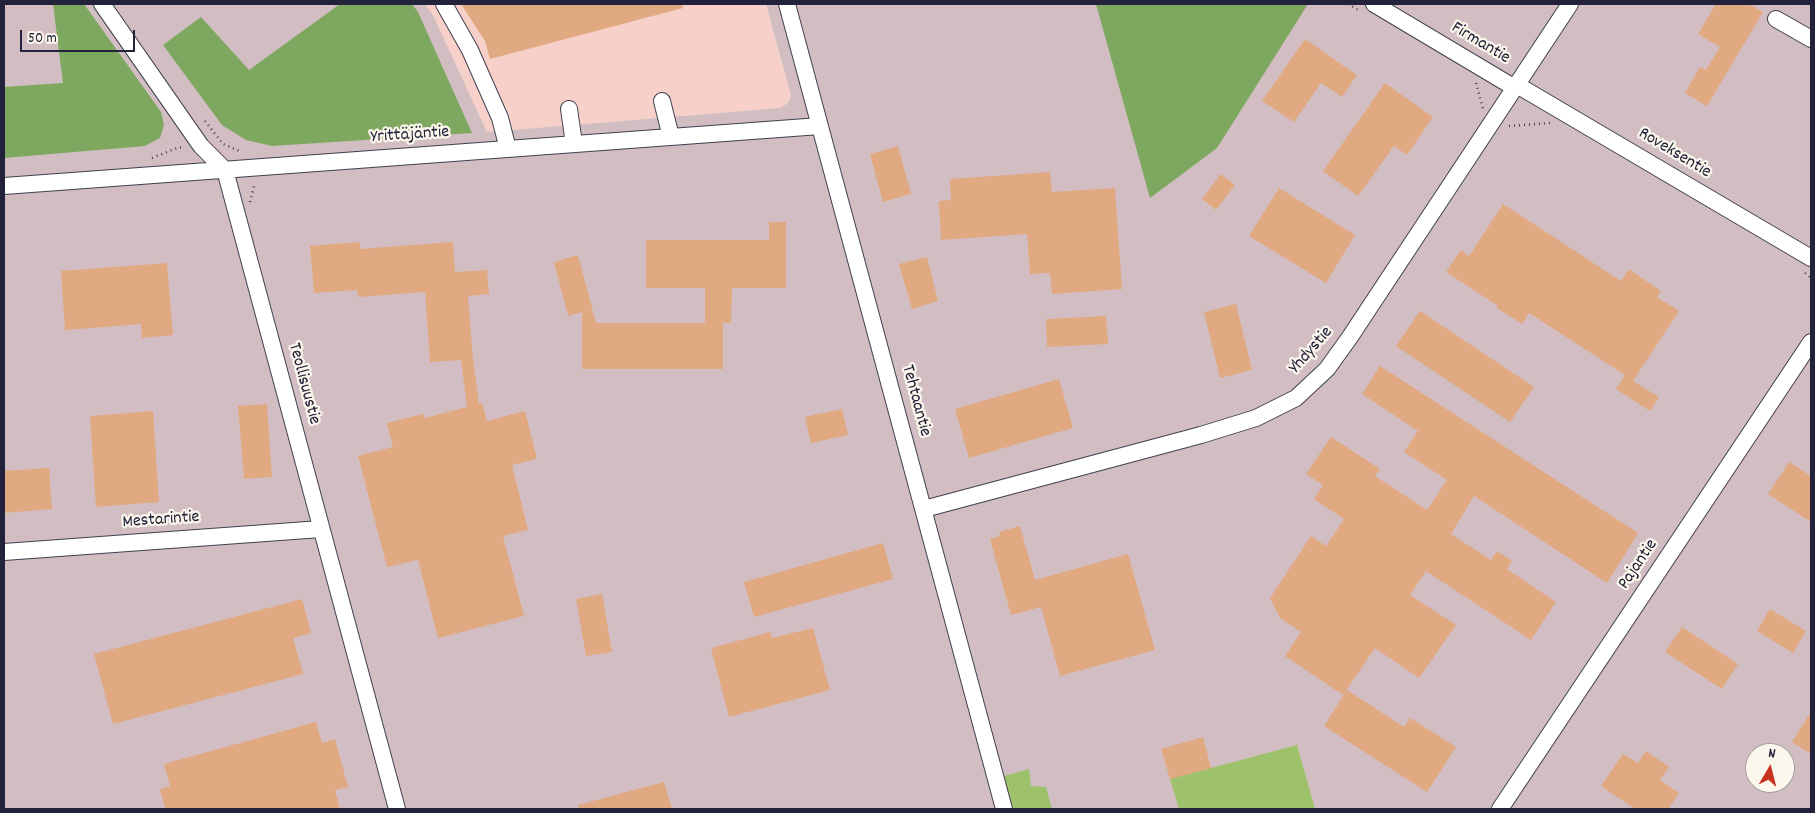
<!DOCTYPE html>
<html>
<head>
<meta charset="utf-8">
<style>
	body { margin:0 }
	#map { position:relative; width:1815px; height:813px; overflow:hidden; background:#ebe4c5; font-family:Dekko,sans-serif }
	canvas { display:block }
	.frame { position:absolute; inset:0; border:5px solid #22223b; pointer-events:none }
	.north { position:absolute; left:1745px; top:743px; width:50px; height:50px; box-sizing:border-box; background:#fbf7ec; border:1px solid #a4a2a5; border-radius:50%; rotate:8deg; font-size:14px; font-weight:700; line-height:20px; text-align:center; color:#22223b }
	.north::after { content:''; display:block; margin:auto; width:18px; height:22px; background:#c8321e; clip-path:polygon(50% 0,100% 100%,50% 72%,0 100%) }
	.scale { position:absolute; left:20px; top:30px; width:115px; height:22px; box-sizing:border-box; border:2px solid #22223b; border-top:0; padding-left:6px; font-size:15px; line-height:18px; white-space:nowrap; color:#22223b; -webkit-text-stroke:4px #fbf7ec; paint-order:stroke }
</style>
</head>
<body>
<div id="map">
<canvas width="1815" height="813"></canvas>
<div class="frame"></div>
<div class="north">N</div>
<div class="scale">50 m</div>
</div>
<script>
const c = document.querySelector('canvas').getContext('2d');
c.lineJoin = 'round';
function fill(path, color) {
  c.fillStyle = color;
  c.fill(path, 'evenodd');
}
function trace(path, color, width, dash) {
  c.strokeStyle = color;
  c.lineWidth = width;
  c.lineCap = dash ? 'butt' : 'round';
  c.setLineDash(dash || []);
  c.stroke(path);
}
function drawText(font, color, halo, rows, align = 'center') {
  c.font = font + ' Dekko,sans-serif';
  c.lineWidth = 4.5;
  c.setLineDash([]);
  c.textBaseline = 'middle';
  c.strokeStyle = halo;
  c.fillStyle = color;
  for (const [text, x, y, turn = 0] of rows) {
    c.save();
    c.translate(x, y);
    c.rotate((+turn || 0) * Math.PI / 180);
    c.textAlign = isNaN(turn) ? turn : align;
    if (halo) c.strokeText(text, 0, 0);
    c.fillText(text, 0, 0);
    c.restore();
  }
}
fill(new Path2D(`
	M425,4H766L791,96L788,103L780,108L487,132L433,15Z`), '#f7d0ca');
fill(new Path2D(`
	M4,4H425L433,15L487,132L780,108L788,103L791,96L766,4H1811V809H4ZM1755,753H1785V783H1755Z`), '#d2bec2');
fill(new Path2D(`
	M1297,745L1315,809H1179L1170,779Z
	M1029,769L1031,786L1046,787L1052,809H1013L1004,776Z`), '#9ec16b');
fill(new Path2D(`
	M53,4H84L161,112L164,125L160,138L145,146L4,158V87L63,83Z
	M340,4H412L418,12L472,133L272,146L246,140L222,125L163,45L201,17L249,70Z
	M1096,4H1308L1217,148L1150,198Z`), '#7ea75f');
fill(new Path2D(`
	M461,4H682L683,8L490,59L485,41Z
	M1716,4H1749L1763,12L1707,106L1685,93L1700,67L1706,70L1720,47L1698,34Z
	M1305,39L1357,75L1342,97L1321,83L1294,122L1262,101Z
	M1385,83L1433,117L1407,155L1394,146L1358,196L1323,171Z
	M898,146L911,194L883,202L870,154Z
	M1050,172L1052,192L1115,188L1122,289L1052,294L1050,273L1030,274L1027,234L941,240L939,201L951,200L950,179Z
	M1221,174L1235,185L1216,210L1202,199Z
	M1279,188L1355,235L1326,283L1249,236Z
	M1503,204L1621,281L1629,269L1661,291L1657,297L1679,311L1633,381L1659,397L1650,411L1616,389L1625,375L1529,313L1522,324L1497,308L1498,306L1446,272L1461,250L1469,256Z
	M769,222H786V288H732L731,323H723V369H582V312L568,316L554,262L578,255L596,323H705V288H646V240H769Z
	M360,242V249L453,242L455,272L487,270L489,294L468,296L473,359L479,404L482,403L487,421L525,411L537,459L512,465L528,530L503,536L524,616L438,638L418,560L387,567L358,456L393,447L387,423L423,414L425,418L467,407L461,360L430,362L425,292L358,297L357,290L314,293L310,246Z
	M927,257L938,301L912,309L899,264Z
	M167,263L173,335L142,338L141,324L65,330L61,271Z
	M1236,304L1252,370L1220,378L1204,312Z
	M1420,311L1534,387L1510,422L1396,346Z
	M1106,316L1108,344L1047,347L1046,319Z
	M1380,366L1638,533L1607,583L1474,496L1451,534L1491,560L1497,551L1512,561L1507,569L1556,602L1531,640L1426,571L1410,595L1456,625L1419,678L1375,648L1343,695L1285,656L1301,632L1280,618L1270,598L1311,536L1326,546L1344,519L1314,499L1323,485L1306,474L1331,437L1380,469L1375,476L1427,510L1447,480L1404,452L1418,431L1362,394Z
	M1059,379L1073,428L969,458L955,409Z
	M267,404L272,477L244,479L238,406Z
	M842,409L848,435L811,443L805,417Z
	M153,411L159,502L96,507L90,416Z
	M1789,462L1811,476V522L1768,494Z
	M49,468L52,509L4,513V471Z
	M1020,526L1035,580L1128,554L1155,650L1060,676L1041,607L1011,615L990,539L1000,536L999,532Z
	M883,543L893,579L754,617L744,582Z
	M602,594L612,652L586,656L576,599Z
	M302,599L311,633L293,638L303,674L113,724L94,654Z
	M1770,609L1806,631L1793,653L1757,631Z
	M1682,627L1738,664L1722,689L1665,652Z
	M813,628L830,690L729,717L711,648L770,632L772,638Z
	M1347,690L1404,727L1410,718L1456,747L1427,792L1324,726Z
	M1811,712V754L1792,742Z
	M316,722L322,743L335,739L348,787L335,790L340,809H165L160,789L170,786L164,764Z
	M1203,737L1211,768L1170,779L1161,749Z
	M1646,751L1669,767L1660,780L1679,793L1668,809H1635L1601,786L1623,754L1638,763Z
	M664,782L672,809H579L578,805Z`), '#e1a981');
const minor = new Path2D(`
	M102,4L201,146L225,170L397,809
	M444,4L470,50L500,118L508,149
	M787,4L1004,809
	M1374,4L1515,88
	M1776,19L1811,39
	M1517,85L1811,258
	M662,101L671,137
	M569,109L574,144
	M4,186L820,126
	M924,509L1201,435L1256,418L1296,398L1327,369L1350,337L1570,4
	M4,552L321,529
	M1500,809L1811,342`);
trace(minor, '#403f50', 18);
trace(new Path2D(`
	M1348,4L1360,11
	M1476,83L1483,109
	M205,121L223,144L242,152
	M1509,126L1550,123
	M152,158L177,148L184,147
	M250,202L255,183
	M1805,273L1811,278`), '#403f50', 2.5, [1, 4]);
trace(minor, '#fff', 16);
drawText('18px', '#22223b', '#fbf7ec', [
	["Firmantie",1480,44,31],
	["Yrittäjäntie",410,136,-4],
	["Roveksentie",1674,154,31],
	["Yhdystie",1312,351,-49],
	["Teollisuustie",303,384,75],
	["Tehtaantie",915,401,75],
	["Mestarintie",161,521,-4],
	["Pajantie",1639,565,-56]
]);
</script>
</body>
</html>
